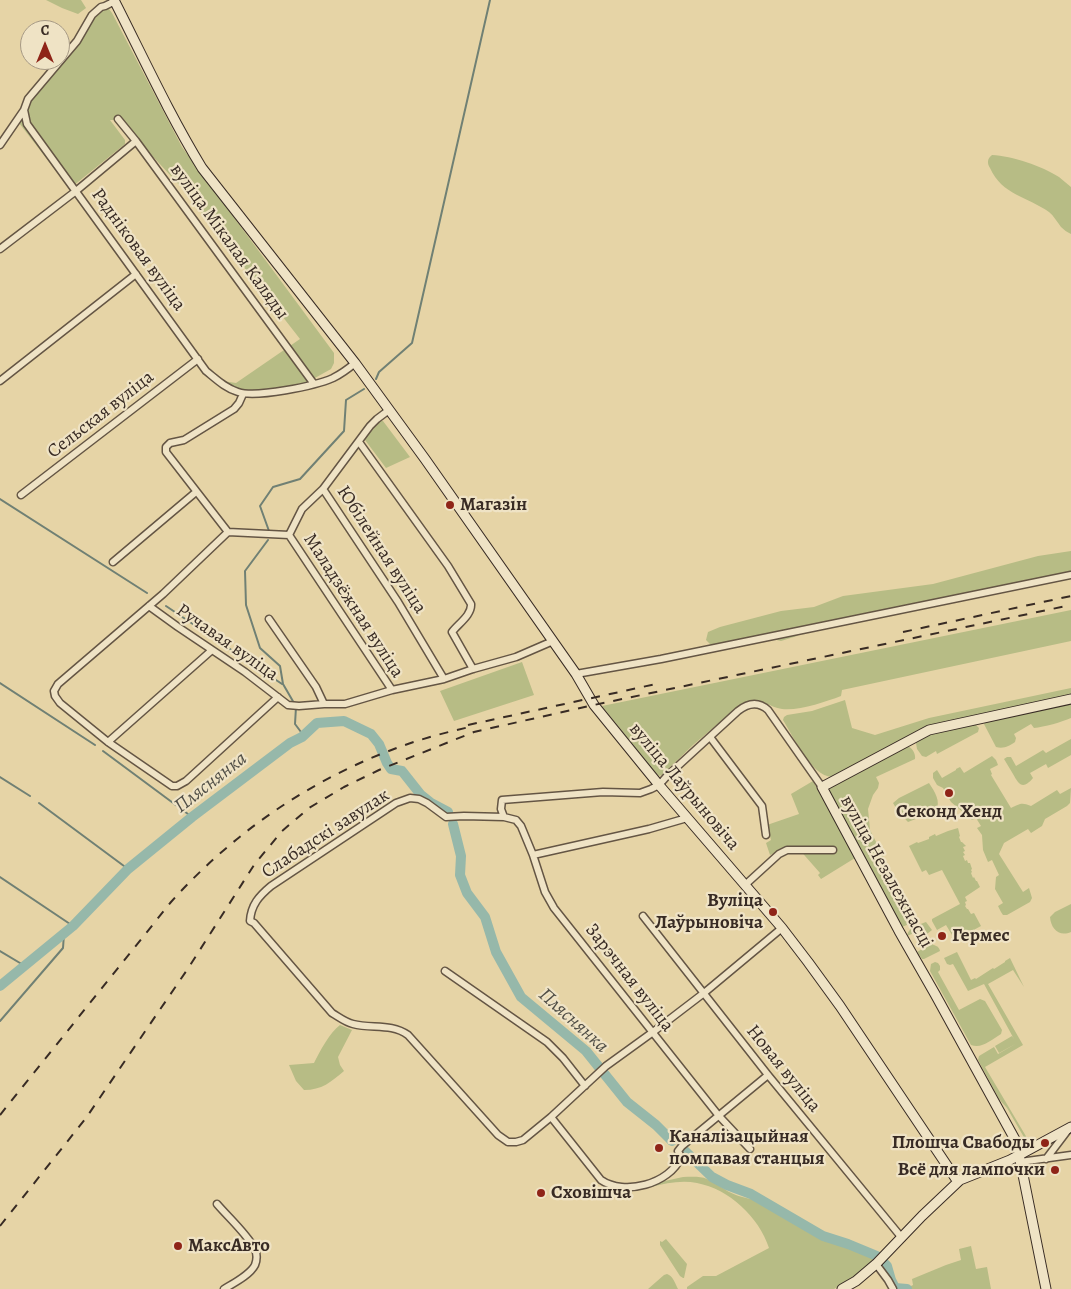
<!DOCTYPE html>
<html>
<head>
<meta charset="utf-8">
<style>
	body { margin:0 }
	#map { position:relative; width:1071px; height:1289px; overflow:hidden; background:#e6d4a6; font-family:Alegreya,serif }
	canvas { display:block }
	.north { position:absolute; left:20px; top:20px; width:50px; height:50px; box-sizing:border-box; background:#efe3c5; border:1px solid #a69985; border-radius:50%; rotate:0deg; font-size:14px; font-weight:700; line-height:20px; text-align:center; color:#382b24 }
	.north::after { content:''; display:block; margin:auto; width:18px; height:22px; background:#8f2418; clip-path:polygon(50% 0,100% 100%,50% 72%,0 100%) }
</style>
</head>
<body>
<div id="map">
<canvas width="1071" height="1289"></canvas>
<div class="north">С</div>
</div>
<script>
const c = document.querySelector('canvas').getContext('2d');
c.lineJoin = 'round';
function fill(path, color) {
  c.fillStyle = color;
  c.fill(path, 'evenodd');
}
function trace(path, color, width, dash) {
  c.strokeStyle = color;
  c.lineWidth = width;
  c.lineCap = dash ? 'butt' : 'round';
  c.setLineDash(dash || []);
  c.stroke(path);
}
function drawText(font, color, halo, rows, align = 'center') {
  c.font = font + ' Alegreya,serif';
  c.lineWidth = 4.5;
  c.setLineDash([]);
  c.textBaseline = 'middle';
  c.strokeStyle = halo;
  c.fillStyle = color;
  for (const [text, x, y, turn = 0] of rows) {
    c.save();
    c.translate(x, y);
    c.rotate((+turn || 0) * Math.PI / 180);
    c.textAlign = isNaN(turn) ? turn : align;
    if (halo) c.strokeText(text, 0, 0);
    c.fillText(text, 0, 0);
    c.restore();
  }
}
fill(new Path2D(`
	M46,0H81L86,8L78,14L62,8Z
	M106,9H109L112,13L182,147L334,353V363L331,369L306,383L254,393H245L216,380L236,383L300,339L183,189L119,120H110L125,140V144L73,186L67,185L19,123V114L90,21L100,10Z
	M992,155C1012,156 1042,166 1059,177C1063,180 1067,184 1071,187V234C1067,232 1064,230 1061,227C1057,222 1054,216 1049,212C1028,197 1002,195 990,168C987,163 987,159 992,155Z
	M381,421H383L410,457L386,468L365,440V438Z
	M1071,551V571L807,625L797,636L781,641L768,638L712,646L706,640L708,632L720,627L781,611L814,607L843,596L933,584L1038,556Z
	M1071,610V641L842,690L841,696C825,702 799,711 782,709C764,706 762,695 741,704L693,745L662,775L659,776L654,771L602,706Z
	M522,662L534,695L454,721L440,691Z
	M1071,688V695L927,727L832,777C811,776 793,736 783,720L784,717L787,715L812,711L845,700L852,728L875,735L929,718Z
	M1071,702V718C1062,722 1044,727 1034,728L1031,724L1014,734L1016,738L1015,742C1009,746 1004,749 996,747L985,726L984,724L987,720Z
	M974,723L979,728L978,732L937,754L936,751L926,757L922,756L917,749L916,743C924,731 959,727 974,723Z
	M1071,739V755L1048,768L1046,764L1030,773L1033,778C1023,790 1019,785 1013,774C1010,769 1007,764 1004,759L1007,757H1011L1016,766L1043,750L1046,753Z
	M907,746C912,747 916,754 915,759L876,777L879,783L878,788L873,795L868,809L870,830L916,921L902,927L830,794V788L832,786Z
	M992,756L996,760L998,765L990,769L992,774L991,775L1011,808C1020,804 1021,802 1031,806L1057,790L1060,794L1071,788L1070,803L1067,806L1045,819L1042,826L1031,833L1028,829L1004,843L999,854L1023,892L1029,888L1032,898L1030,902L1007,915H1003L1001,912L998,906L1003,903L995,889L996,877L999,875L992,860L988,862L983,850L982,835L977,828L981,826L976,818L972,820L951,802L943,788L937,785L933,778V773L937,770L942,778L956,770V769L960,767L964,773Z
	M813,781L855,858L821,879L818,875L820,873L798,848H785L770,855L766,843L771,840L767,825L799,814L791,794Z
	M929,783C935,792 941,801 936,811L908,822C903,818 903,811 898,807L896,808L893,803L899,798Z
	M958,828L960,836L959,837L961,842H962L966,846L963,847L965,851L963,852L965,855L963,856L965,861L967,860L968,863H970L972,869L971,870L972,872L971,873L973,878L974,877L976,881H977L980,887L965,897L967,901L965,902L966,905L965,906L967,909H968L971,914L974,913L981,926L955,940L946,925L937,930L932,921V919L960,904L959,902L942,870L929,875L926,870L922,872L909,846L917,842L918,843L929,839V837L935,834L936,836L948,831Z
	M1071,904V932C1059,937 1051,929 1050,917L1055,912Z
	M926,922L932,930L927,934V939L930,943C934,946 939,945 940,951L924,959H922L917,952L922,949L914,933L907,936C908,927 919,925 926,922Z
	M957,952L971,980L975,978L976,979L993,968L994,969L1005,962V961L1010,958L1024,987L1013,970L988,984L1023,1045L985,1067L1027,1138L1025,1139L1007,1108L999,1099L978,1060L979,1056L994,1047L998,1054L1017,1043L999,1053L995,1046L1012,1036L1014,1039L984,984L968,991L953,964L950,965L947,964L944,958Z
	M935,962L938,963L940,966V970L938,972L959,1010L980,999L985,1001L1002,1030L1001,1034C991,1040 982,1049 971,1045L930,971L931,964Z
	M340,1025L352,1030L338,1057L340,1065L344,1071C331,1082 322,1090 304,1090L296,1081L289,1065L314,1063C320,1051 330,1032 340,1025Z
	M683,1177C691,1177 700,1176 707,1179C717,1183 725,1191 736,1195C743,1198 751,1198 759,1202L760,1200L823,1236L848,1244L878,1256L859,1274L834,1289H687V1287L703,1276H716L769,1248C759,1217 729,1189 697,1183C682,1180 666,1183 651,1187V1184Z
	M666,1239L687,1264L684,1278H683L680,1276L660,1245V1241L662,1242Z
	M971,1246L976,1269L987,1267L991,1289H894L882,1269V1266L884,1263C890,1269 891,1280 895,1287L905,1289L913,1285L912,1279L946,1265L961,1260L959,1249Z
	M667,1274C673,1276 675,1283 678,1289H648L664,1275Z`), '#b7bc85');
trace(new Path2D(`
	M376,379L379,372L412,343L490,0
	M0,499L147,593
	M269,531L260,506L273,487L300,479L344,431L346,400L364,389
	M268,540L245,571L246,605L260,648L280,666L283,684L294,703
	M166,606L282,684
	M0,683L95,745
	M296,707L295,724L301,732L302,737
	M103,751L192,817
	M0,777L30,796
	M39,803L128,869
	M0,877L73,926
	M0,951L25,966
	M0,1021L63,948L64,934`), '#708074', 2);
trace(new Path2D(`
	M453,824L461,856L460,875L467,893L485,917L496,952L521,997L586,1051L627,1102L656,1125L672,1141
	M0,986L73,926L128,869L192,817L290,743L302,737L317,723L344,721L371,734L379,744L387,763L391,769L402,771L421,795L431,803L448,812
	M685,1151L712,1177L727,1185L751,1194L823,1236L848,1244L877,1256L887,1266L891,1280L895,1288L907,1289`), '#96b8aa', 10);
const street = new Path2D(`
	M24,110L27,124L206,371C216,379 225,388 238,392C256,398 315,386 333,378C341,374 348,369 355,363
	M118,119L136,141L314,384
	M0,145L24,110L28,99L77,41L92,15L101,7L105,6L115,1
	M0,249L76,191L136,141
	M0,381L136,274
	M243,394L239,403L234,409L184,440L170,443L166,447V452L228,532L289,535
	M389,410L377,419L370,426L323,489L398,602L444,679
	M359,442L448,566L471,604C472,615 458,624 452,632L473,669
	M21,495L198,359
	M228,532L163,594L58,684L54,691L55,696L60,703L108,742L172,786H177L186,781L278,697
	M289,535L302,509L323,489
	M113,562L196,492
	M149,606L178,627L245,672L288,705L299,706L324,704H345L392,690L289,535
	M269,619L316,687L324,704
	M576,674L661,659L1071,575
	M392,690L444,679L473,669L516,657L553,641
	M710,737L762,806L766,835
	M108,742L212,650
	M504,817L501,809L502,800L603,792L640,793L651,789L659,785L667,776L738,711C748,703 758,701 768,710L822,787
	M533,855L649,829L687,818
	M745,885L779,854L787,850H833
	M643,916L768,1075L902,1238
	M445,971L547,1042L563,1058L585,1086
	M551,1117L601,1180C624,1196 670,1184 681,1157L678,1151L682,1146L768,1075
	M750,1149L719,1116L554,908L545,892L533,855L521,826L516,820L504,817L464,816L446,817L427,803L419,799L410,798L396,803L271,886C259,896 251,905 250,921L254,923L332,1013C339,1017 345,1022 353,1024C372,1029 391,1023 408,1035L498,1135L508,1142H516L523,1140L551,1117L606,1066L653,1032L704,993L782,928
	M1046,1159L1068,1130
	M1020,1162L1071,1155
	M217,1204C229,1218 246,1233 255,1249C257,1254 257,1260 255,1265C250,1275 234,1283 224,1289
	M876,1264L888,1280L893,1289`);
const secondary = new Path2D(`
	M114,0C143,57 169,114 202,168L355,363L425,459L576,674L594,705L659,785L782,928L808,962L840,1006L958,1182
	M842,1289L856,1281L876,1264L922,1216L960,1180L1010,1160L1071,1127
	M1046,1289L1019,1155L1018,1145L935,994L899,931L822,787L929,730L1071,699`);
trace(street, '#645544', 9);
trace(secondary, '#382b24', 11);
trace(street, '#efe3c5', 6);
trace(secondary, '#efe3c5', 9);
trace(new Path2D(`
	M903,632L1071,596
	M468,725L656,684
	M0,1115L171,902C232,834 308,781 394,749C420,739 447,732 474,726
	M0,1226L86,1118L189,967L254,865L282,831L309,808L344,787L379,770L474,732L589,706L1071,605`), '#382b24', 2, [9, 9]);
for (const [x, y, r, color] of [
	[450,505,5,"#8f2418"],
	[949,793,5,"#8f2418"],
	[773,912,5,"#8f2418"],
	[942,936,5,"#8f2418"],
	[1045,1143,5,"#8f2418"],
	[659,1148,5,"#8f2418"],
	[1055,1170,5,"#8f2418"],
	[541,1193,5,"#8f2418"],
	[178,1246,5,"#8f2418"]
]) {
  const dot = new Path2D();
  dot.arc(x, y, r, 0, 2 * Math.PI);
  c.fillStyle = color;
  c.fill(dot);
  trace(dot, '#efe3c5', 2);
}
drawText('19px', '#382b24', '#efe3c5', [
	["вуліца Мікалая Каляды",229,242,54],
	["Радніковая вуліца",138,250,54],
	["Сельская вуліца",101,415,-38],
	["Юбілейная вуліца",381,550,57],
	["Маладзёжная вуліца",353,606,57],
	["Ручавая вуліца",227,643,35],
	["вуліца Лаўрыновіча",684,787,50],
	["Слабадскі завулак",326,834,-33],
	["вуліца Незалежнасці",886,872,61],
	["Зарэчная вуліца",629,978,52],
	["Новая вуліца",783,1069,51]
]);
drawText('bold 19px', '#382b24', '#efe3c5', [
	["Магазін",460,505],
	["Секонд Хенд",949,812,"center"],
	["Вуліца",763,901,"right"],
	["Лаўрыновіча",763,923,"right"],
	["Гермес",952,936],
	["Каналізацыйная",669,1137],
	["помпавая станцыя",669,1159],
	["Плошча Свабоды",1035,1143,"right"],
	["Всё для лампочки",1045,1170,"right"],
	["Сховішча",551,1193],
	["МаксАвто",188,1246]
], 'left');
drawText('italic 20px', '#504e46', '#efe3c5', [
	["Пляснянка",211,783,-38],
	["Пляснянка",573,1021,42]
]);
</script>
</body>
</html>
